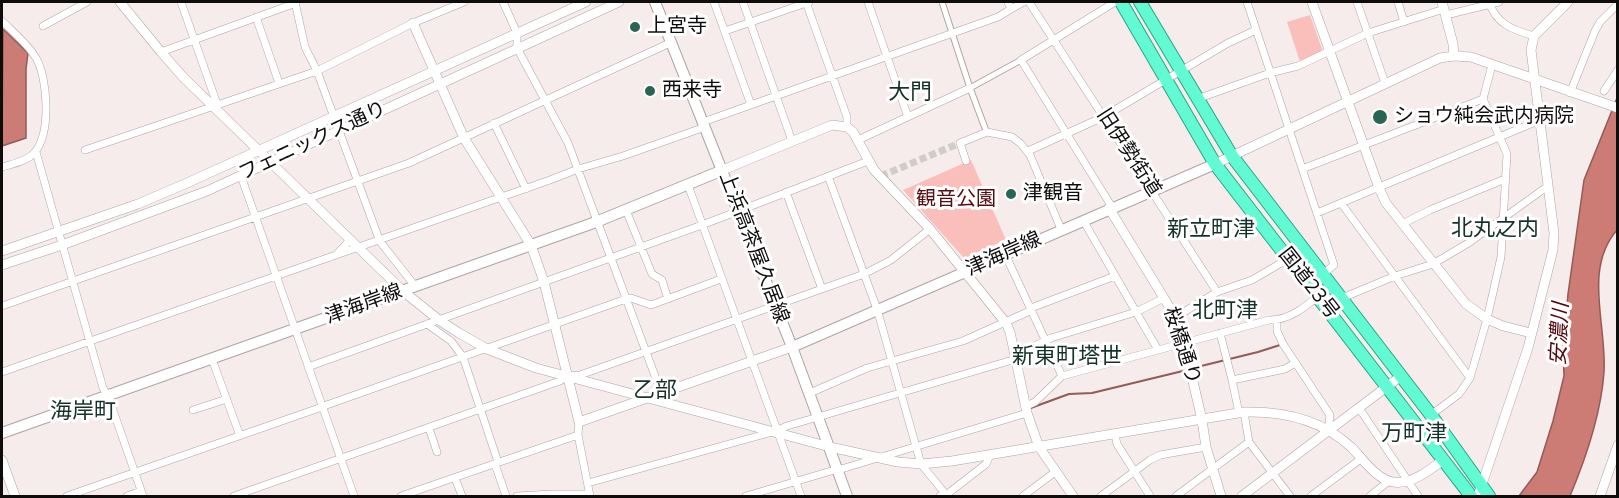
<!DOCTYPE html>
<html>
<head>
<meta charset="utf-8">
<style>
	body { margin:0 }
	#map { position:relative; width:1619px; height:498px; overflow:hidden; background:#f6eceb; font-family:"Nunito Sans",sans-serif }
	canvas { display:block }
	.frame { position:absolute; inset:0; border:3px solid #0f0c0c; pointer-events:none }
</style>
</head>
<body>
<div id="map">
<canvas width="1619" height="498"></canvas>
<div class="frame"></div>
</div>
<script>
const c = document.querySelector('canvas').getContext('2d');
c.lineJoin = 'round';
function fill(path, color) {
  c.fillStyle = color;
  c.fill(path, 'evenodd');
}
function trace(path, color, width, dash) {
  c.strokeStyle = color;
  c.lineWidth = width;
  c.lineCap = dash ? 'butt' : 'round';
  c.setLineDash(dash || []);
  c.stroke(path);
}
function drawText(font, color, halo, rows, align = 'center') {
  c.font = font + ' "Nunito Sans","Noto Sans JP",sans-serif';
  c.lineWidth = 6;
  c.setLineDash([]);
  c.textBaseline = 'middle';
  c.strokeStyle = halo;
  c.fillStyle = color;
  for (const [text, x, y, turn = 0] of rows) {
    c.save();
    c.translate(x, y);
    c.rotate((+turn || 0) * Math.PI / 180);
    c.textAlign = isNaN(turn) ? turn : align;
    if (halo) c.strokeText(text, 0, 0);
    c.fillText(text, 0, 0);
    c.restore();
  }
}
fill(new Path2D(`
	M1310,15L1322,49L1321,52L1300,62L1287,22Z
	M971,160L1006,240L964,258L903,190Z`), '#fabfba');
const water = new Path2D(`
	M3,29L28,53L26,69V138L2,146Z
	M1617,98V230C1583,269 1607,325 1604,372C1601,414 1586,458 1570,496H1519L1537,472L1553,421L1564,376L1563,351L1568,294L1584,180Z`);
fill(water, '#cc7b75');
trace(water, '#935a56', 1.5);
trace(new Path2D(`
	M1193,368L1258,352L1280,345
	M1028,409L1069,394L1092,393L1187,370`), '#935a56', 2);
trace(new Path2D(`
	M881,176L960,143`), '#d3caca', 7, [7, 3.5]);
const pedestrian = new Path2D(`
	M942,2L970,88L1021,60
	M970,88L985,128`);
const minor = new Path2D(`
	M181,2L217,104
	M295,2L305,47L317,71L379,239
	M503,2L517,33V48L568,143L661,392
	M714,2L751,105
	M743,2L792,141
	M806,2L847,117V127
	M868,2L908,117
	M1029,2L1217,292
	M1247,2L1334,265L1323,274
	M1357,2L1385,83
	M1398,2L1404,22
	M1489,2C1496,24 1513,30 1534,36
	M1011,9L1024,2
	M1446,15L1499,2
	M256,17L279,83
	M2,21C13,32 28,44 36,58C48,78 51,133 35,152C28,161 12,164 2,167
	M43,26L87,2
	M725,31L809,2
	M161,52L296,3
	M1604,91L1618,70
	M1570,93L1595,31L1600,22L1618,4
	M1197,99L1270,73L1298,66L1368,33L1444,9
	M703,122L998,17L1011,9L1008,2
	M494,123L526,189
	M858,140L970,88
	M85,150L317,71L413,23L464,2
	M1028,151L1103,117L1228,43L1256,30
	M36,152L103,388L108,396L143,496
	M966,161L960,143L987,132L1012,137L1020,143L1030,155L1061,229
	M1302,169L1483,99
	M241,176L354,496
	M828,176L877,309L921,464L947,496
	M688,185L801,496
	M786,192L822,289
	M1341,203L1470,378
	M1112,207L1021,60L1115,2
	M626,210L652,274L662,280L668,299
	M1317,213L1540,120
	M1083,220L1158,350
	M1402,224L1430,210L1505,179
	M378,239L415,286
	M1005,254L1062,376
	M336,255L351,239
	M1340,296H1347L1395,276L1433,264L1470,242L1548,186
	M2,306L409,163L672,42
	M1031,308L1115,276
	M1174,318L1217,292L1252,280L1288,259
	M1277,320V331L1283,344L1330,415L1328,431
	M427,324L451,341L463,357L498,462
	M1220,333L1232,380L1285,369L1295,363
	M1016,355L1051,338L1136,312L1164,298
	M212,359L240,436
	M308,367L702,225L868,161
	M2,372L550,180L578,169L623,156L705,127
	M1232,380L1239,413
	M810,393L867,368L963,341L1032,310
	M1026,406L1035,402L1062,376L1269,320C1293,321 1314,299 1332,285
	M321,407L626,299L631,298L651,305L721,279
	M1359,408L1418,496
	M193,410L227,399
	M1244,412L1249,442L1290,496
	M1431,415L1459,394L1470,378L1487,319L1501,257L1507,154L1483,99L1492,65
	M579,422L578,435L590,496
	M429,428L437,452
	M1115,435L1117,444L1150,496
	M495,464L506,496
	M838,470L1027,413
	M455,478L462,496
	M588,483L776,431L787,426L1016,359
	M67,496L322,407
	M127,496L141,491
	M234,496L560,381L567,376L580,375L864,274L891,260L930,229
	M401,496L578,435
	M517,496L552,494H589
	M746,496L838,469
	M940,496L946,495L986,464L990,455
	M1023,496L1055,472
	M1101,496L1150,460L1160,455L1206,447
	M1176,496L1249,442
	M1311,496L1362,458
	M1370,496L1389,481`);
const tertiary = new Path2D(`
	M120,2L161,52L183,77L404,292L439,320L459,333L487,349L536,368L830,447L898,462L921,464L952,461L1244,412C1283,411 1322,420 1351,447C1362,458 1377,480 1393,482C1411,485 1430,470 1443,460
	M1312,2L1379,188L1386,203L1466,304L1487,319L1503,326L1531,333
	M1442,2L1453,44L1454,56
	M413,23L464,138L531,245L544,282L579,422L792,347
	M1215,164L1440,58L1454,56L1471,57L1618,108
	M723,170L832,125L847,127L853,132L874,170L930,229L1006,323L1010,332L1027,413L1039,447L1073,496
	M1109,208L1170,308L1184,343L1202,420L1206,447L1221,496
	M2,251L138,204L187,183L586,2
	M2,265L62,245L207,191L619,2
	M2,460L15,496
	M1242,496L1401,376
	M1478,496L1528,348L1553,250L1554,233L1531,50L1534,36L1568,2
	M1600,496L1618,445`);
const secondary = new Path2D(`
	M655,2L792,347L847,496
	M792,347L1215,164
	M2,433L596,222L723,170`);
const trunk = new Path2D(`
	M1121,2L1215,164L1471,496
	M1140,2L1232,156L1431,415L1489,496`);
trace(pedestrian, '#ada4a3', 7);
trace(minor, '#ada4a3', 8);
trace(tertiary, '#ada4a3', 10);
trace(secondary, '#ada4a3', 12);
trace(trunk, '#2ba586', 14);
trace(pedestrian, '#fff', 5);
trace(minor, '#fff', 7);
trace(tertiary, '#fff', 9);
trace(secondary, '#fff', 10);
trace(trunk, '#62fad3', 12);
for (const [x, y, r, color] of [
	[635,27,6,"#276654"],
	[650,91,6,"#276654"],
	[1380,117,8,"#276654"],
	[1011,194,6,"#276654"]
]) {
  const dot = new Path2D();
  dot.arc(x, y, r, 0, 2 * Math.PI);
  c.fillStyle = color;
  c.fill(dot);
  trace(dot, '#fff', 2);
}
drawText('20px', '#0f0c0c', '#fff', [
	["上宮寺",647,27],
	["西来寺",662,91],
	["ショウ純会武内病院",1394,117],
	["津観音",1023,194]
], 'left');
drawText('20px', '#0f0c0c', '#fff', [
	["フェニックス通り",313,142,-25],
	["旧伊勢街道",1128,153,57],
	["上浜高茶屋久居線",753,248,69],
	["津海岸線",1004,255,-24],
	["国道23号",1308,284,52],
	["津海岸線",364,305,-20],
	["桜橋通り",1181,346,72]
]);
drawText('20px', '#560c10', '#fff', [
	["観音公園",956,200]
]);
drawText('italic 21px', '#52070c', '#fff', [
	["安濃川",1561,334,-87]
]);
drawText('22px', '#143229', '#fff', [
	["大門",910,94],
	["北丸之内",1495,230],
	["新立町津",1211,231],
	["北町津",1225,312],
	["新東町塔世",1067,358],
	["乙部",655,392],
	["海岸町",83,413],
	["万町津",1414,435]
]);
</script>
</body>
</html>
